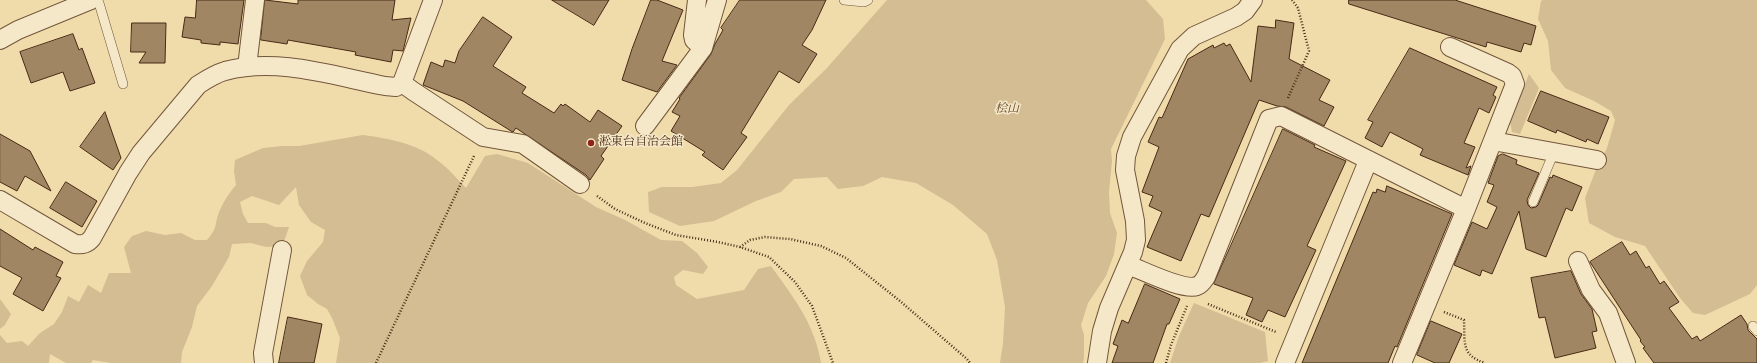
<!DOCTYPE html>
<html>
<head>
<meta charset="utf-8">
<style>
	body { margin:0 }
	canvas { display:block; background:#f0dbab }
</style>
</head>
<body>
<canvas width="1757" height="363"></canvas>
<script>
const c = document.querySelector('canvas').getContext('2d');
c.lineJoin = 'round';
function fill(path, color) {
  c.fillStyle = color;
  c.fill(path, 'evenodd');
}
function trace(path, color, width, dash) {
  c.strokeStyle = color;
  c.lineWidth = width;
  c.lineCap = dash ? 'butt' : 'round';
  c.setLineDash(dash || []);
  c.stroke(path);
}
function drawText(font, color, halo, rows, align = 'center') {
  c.font = font + ' Vollkorn,"Noto Serif JP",serif';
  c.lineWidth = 3;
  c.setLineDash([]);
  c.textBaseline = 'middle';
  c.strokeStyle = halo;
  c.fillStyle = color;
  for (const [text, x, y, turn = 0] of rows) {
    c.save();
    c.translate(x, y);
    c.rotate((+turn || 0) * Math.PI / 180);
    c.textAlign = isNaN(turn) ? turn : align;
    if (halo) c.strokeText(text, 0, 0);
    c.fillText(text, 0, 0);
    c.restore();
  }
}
fill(new Path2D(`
	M887,0H1146L1163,19L1165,39L1111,149L1112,161L1109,192L1110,213L1117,233L1114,254L1106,276L1088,303L1081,325L1084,335V358L1083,363H1000L1003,343L1005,307L997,260L987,234L953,205L916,183L882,177L863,186L838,189L827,177L794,179L781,192L756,201L714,221L680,226L649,212L648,192L662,187H692L721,183L737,170L789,105L826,69Z
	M1543,0H1757V285L1750,294L1705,315L1693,313L1680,298L1645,246L1615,237L1589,223L1585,198L1597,167L1607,148L1615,120L1611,111L1594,101L1565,88L1551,70L1548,41L1538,19L1541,1Z
	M1529,74L1539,88L1520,134L1512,132L1510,121Z
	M363,135C392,139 420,144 442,164C451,171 458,180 466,188L485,156L497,154L528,163L596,207L625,220L661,240L682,241L697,253L708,267L703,274L683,270L674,277L676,285L697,299L744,290L758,269L771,266C793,297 815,324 821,363H336L340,338L332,318L327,309L318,304L307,295L300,276L307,261L323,242L325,230L311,222L299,205L296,187L279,205L252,196L240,202L243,214L248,223H266L275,227H289L285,239L279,246L266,247L251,243L232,244L229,257L212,286L197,306L192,327L182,352L181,363H111L93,360L91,363H66L50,354L49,363H0V335L7,343L22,341L28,346L40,333L54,324L62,312L68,296L79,302L88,285L101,293L109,273H131L124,247L132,236L146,231L165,235L181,233L195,240H207C218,227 214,227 219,212C223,202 229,193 236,185L234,171L235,160L263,148L282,146H299Z
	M0,299L11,314L5,325L0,329Z
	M1194,303L1265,332L1268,361L1260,363H1170L1179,336Z`), '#d4bd92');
const building = new Path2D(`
	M197,0H244L238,44L220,42V45L201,43V40L182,37L185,17L195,18Z
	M265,0L298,4V0H395L392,20L411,18L403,51L393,50L391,62L355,55L356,52L288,40L287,44L261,40Z
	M552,0H609L594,25Z
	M651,0H657L683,10L662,61L677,65L657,92L622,80L632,49Z
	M740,0H826L812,30L802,45L817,54L799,83L779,71L741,133L747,137L723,170L702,155L705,152L671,131L680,116L672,112L680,99L679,98L711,54L715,44L723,30L721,28Z
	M1349,0H1455L1536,26L1531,45L1524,43L1521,52L1487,42L1486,47L1349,4Z
	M483,17L512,37L493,66L526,87L522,93L554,113L561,104L563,106L565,104L590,122L598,110L622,126L601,156L604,159L590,180L586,175L516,128L513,132L511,131L463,101L423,85L431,62L443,67L445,60L455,63L459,51Z
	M1276,20L1294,23L1289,59L1330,80L1319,100L1334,107L1324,126L1286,107L1277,106L1259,100L1209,217L1201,214L1181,261L1147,247L1162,212L1149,206L1153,196L1142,192L1159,147L1148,142L1159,117L1162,118L1188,59L1213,45L1214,48L1224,43L1226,46L1230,44L1251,82L1258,26L1275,28Z
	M132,23H166L165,63H139L146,52H131Z
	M73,34L79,50L82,48L95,83L70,91L63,72L31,83L20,52Z
	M1410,48L1497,87L1493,95L1496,97L1489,113L1479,108L1464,143L1475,147L1466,168L1471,166L1468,175L1420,155L1423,149L1390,132L1382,147L1365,138L1373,122L1368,120Z
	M1541,91L1609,117L1598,144L1587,139L1586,142L1557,130L1556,133L1528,121Z
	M105,112L121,158L113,170L80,147Z
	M1283,129L1315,145L1314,147L1346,161L1307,246L1316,250L1285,317L1268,310L1262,322L1246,315L1253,298L1214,284Z
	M0,134L30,151L51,191L25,176L17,191L0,182Z
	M1503,154L1517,160L1516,164L1539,173L1527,200L1528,205L1531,208L1536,207L1538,205L1550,177L1552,178L1553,175L1582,187L1572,211L1566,208L1546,257L1526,249L1519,211L1492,274L1482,270L1480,276L1454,265L1472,222L1487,229L1497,207L1487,202L1494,185L1488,183L1498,156Z
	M66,182L97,201L82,227L50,208Z
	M1387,186L1452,214L1397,347L1395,346L1388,363H1302L1373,192L1376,193L1377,189L1385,192Z
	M0,229L33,250L35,247L63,262L56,276L61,278L43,311L13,294L22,278L0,266Z
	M1622,242L1630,255L1636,251L1646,268L1649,266L1660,284L1664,281L1679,302L1669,308L1692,339L1697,336L1700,341L1741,315L1747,324L1748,330L1757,339V363H1654L1643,348L1645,347L1640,341L1641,340L1590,262Z
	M1571,271L1581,294L1592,309L1597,331L1592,332L1596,348L1555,358L1545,317L1539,318L1531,278Z
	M1145,284L1180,299L1169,324H1167L1153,363H1112L1118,346L1113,344L1122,320L1128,323Z
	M288,317L322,324L314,363H279Z
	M1431,321L1462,334L1449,363H1435L1417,355Z`);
fill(building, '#a08663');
trace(building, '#492a16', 1);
const lane = new Path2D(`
	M96,0L99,3L123,84
	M844,0L864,2L868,0
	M1533,202L1554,152
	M1753,326L1757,331`);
const street = new Path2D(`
	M0,40L18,30L91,0
	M703,48L717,0
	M247,67L255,0
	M402,83L413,91L483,137L523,144L580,184
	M645,126L703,48L694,40L693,35L697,0
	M1493,141L1597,160
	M0,200L75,244C83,245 87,244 92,238L128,173L141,153L198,85C207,79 215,74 225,71C278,57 333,76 385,86L396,87L402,83L433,0
	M1578,261L1591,290L1608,313L1626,363
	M1128,265C1142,270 1183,291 1197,286C1201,285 1203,281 1206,277L1269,119L1281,116L1466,209
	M264,363L263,353L282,250
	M1097,363L1102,331L1109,308L1133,252L1136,240L1135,221L1125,170L1126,156L1132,137L1180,49L1194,36L1236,17L1245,11L1253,0
	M1285,363L1368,161
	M1402,363L1466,209L1515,84L1512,76L1508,73L1450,47`);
trace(lane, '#73563b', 10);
trace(street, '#73563b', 20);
trace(new Path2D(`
	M1288,98L1309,51L1298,8L1292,0
	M597,196L615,209L645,223L676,235L718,242L740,247L769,257L795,282L812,306L833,363
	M740,247L750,240L765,237L790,239L821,246L846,258L900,301L967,359L970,363
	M1208,304L1276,332
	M1444,312L1464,320C1465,343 1461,355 1485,363
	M376,363L474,156
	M1166,363L1171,345L1187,306`), '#492a16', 2.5, [1, 2]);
trace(lane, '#f5e8c8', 9);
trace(street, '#f5e8c8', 18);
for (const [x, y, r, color] of [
	[591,143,4,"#8f2418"]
]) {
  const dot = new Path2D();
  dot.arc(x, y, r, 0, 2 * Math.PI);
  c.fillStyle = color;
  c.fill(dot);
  trace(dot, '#f5e8c8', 1.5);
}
drawText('italic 12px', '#65472f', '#f5e8c8', [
	["桧山",1007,110]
]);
drawText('12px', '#492a16', '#f5e8c8', [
	["淞東台自治会館",599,143]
], 'left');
</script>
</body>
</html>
